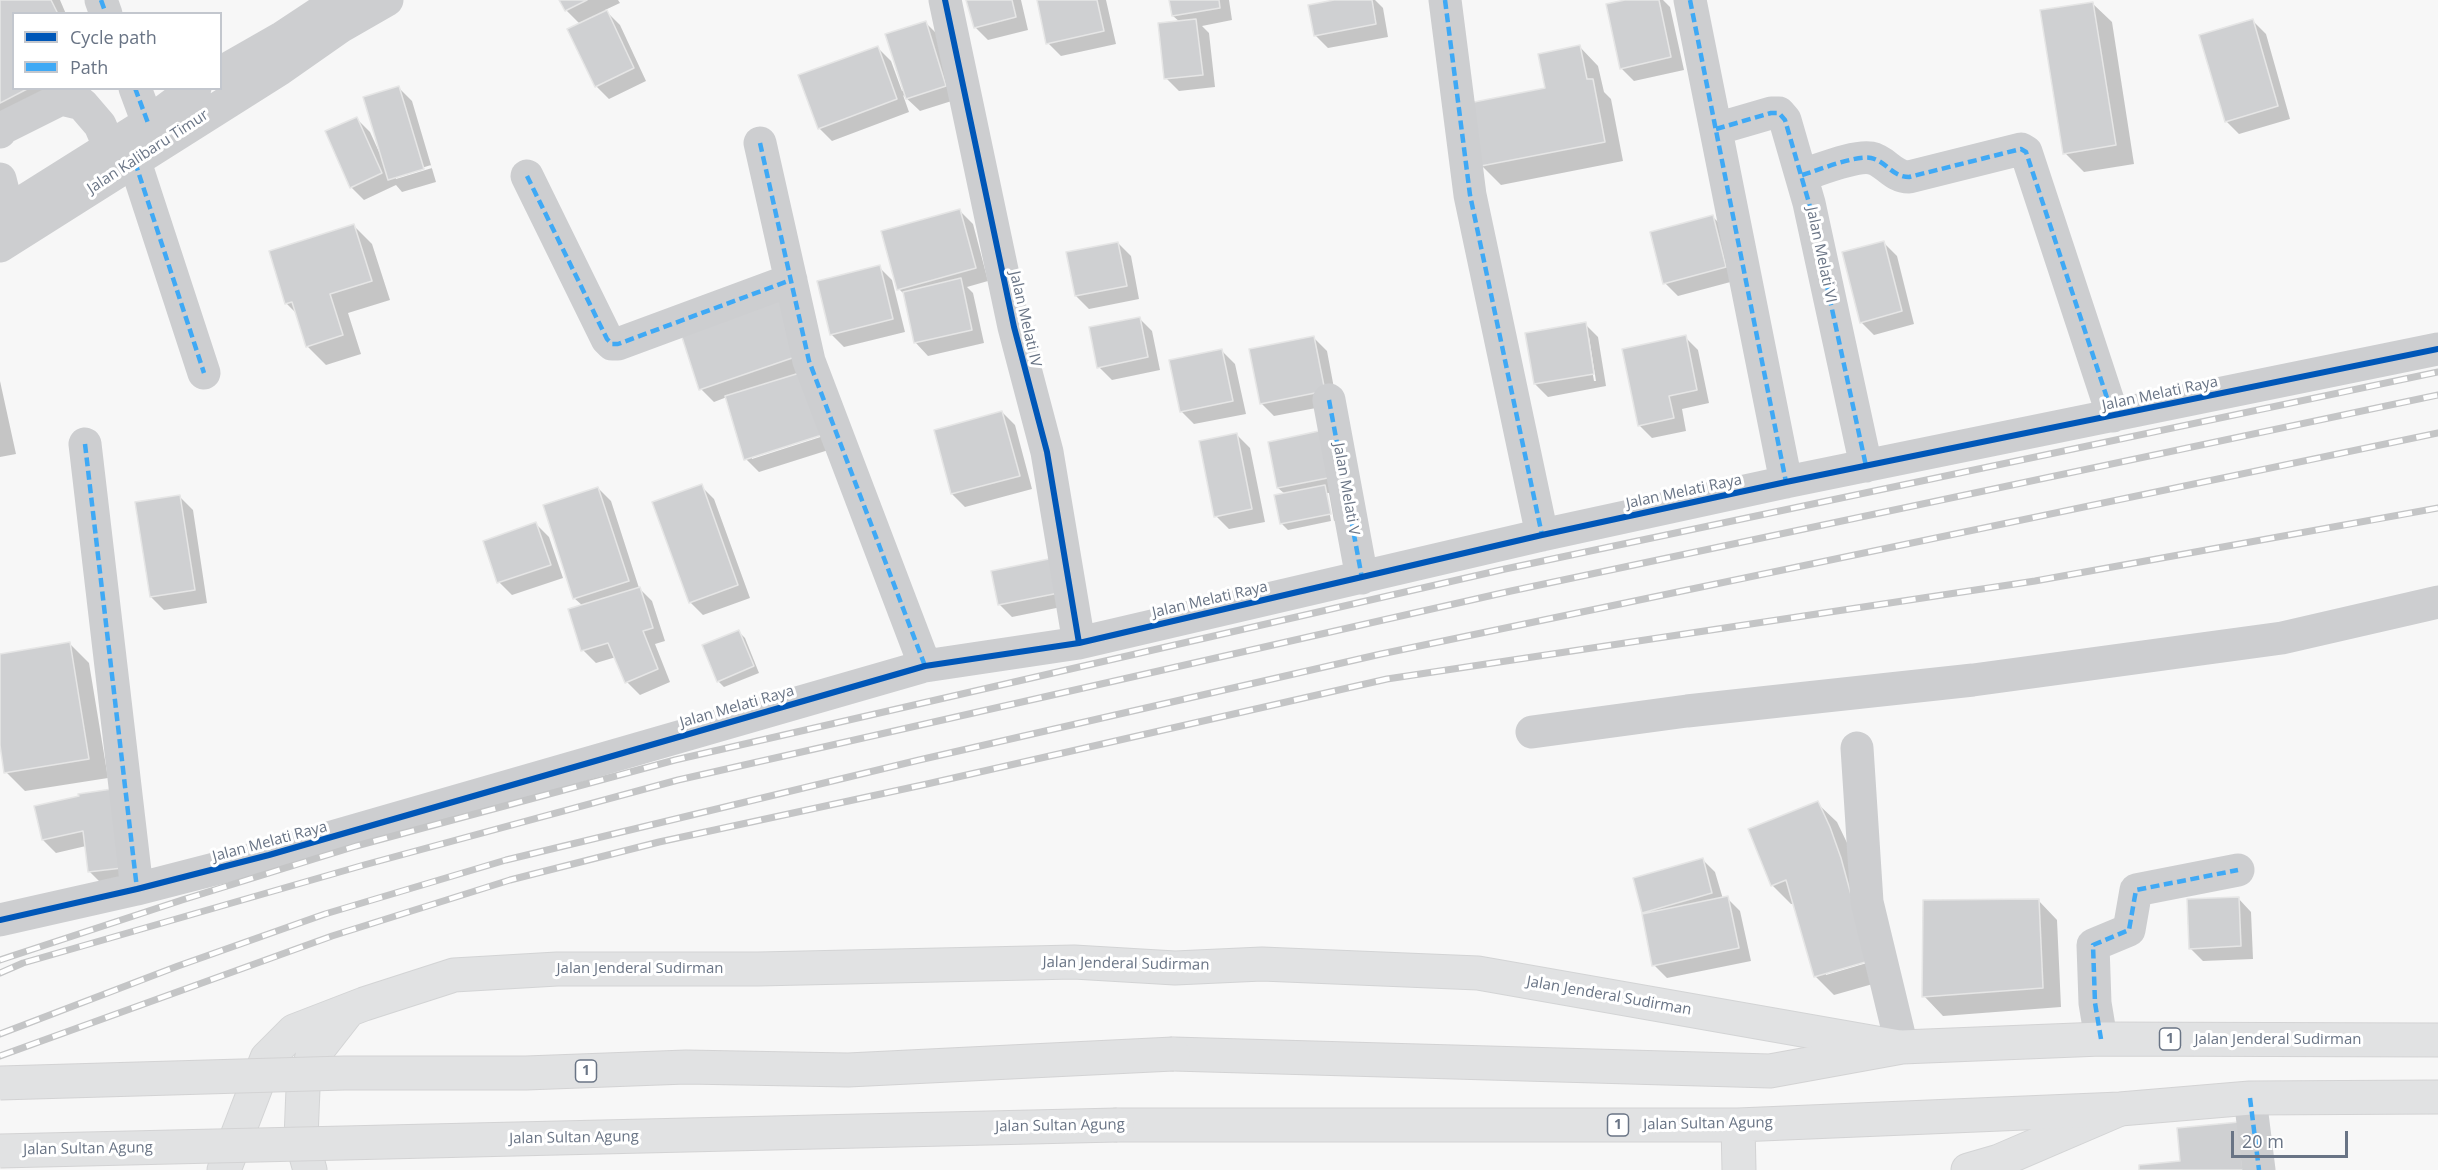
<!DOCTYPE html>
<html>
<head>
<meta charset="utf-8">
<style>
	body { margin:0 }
	#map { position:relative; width:2438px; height:1170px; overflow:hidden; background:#f7f7f7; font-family:"Open Sans",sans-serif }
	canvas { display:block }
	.legend { position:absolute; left:12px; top:12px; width:210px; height:78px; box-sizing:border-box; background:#fff; border:2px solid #c3c7ce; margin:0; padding:8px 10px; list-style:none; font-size:18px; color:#697485 }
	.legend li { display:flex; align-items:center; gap:12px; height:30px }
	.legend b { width:30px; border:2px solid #c3c7ce }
	.scale { position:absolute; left:2231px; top:1131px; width:117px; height:27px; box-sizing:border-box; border:3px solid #697485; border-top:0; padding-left:8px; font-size:18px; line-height:21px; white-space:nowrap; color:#697485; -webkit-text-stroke:4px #fff; paint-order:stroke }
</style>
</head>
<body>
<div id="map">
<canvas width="2438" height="1170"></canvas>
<ul class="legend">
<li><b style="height:8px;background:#0057b8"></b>Cycle path</li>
<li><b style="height:8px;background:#3fa9f5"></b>Path</li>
</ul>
<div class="scale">20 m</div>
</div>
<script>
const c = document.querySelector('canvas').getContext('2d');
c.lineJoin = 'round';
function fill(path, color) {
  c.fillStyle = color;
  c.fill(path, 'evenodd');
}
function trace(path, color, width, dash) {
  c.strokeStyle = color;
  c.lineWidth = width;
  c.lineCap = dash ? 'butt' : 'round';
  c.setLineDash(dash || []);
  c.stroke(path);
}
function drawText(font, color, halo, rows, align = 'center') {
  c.font = font + ' "Open Sans",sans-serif';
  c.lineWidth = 6;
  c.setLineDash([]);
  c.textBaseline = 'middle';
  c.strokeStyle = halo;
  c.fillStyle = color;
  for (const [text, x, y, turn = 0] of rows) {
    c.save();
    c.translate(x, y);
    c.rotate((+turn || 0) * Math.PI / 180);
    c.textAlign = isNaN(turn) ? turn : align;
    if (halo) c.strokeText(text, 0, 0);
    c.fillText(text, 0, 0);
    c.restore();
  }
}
fill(new Path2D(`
	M0,0H60L66,14H14V88H86L0,131Z
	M561,0H618L620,3L605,10L620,25L646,81L609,99L596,86L580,24L566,10Z
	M968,0H1021L1028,30L988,40L975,27Z
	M1039,0H1106L1116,44L1061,56L1048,43Z
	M1170,0H1229L1232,20L1202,26L1209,33L1215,87L1179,91L1166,78L1180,22L1173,16Z
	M1342,0H1375L1383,8L1388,37L1328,48L1315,35Z
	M1632,0H1663L1670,7L1684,70L1634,81L1621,68Z
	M2092,3L2112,22L2134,164L2084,172L2065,153Z
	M2253,21L2266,34L2290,119L2239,134L2226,121Z
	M925,22L938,35L958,99L920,111L903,95L909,112L832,141L819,128L878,48L891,61L902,91L904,90Z
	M1579,46L1598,66L1604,92L1611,99L1623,161L1501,185L1482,166L1547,89Z
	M399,88L412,101L436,182L402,192L396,185L364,200L351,187L357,119L370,132L380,154H382ZM431,165L432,168L396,179V176Z
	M960,211L973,224L988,281L967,287L973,293L984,343L928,356L915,342L905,295L899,289Z
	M1713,217L1726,230L1738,280L1678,296L1665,283Z
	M353,225L372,244L390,300L348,313L361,354L326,365L307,346L297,314L286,303Z
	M1118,243L1131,256L1139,299L1089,309L1076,296Z
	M1884,243L1897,256L1914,324L1874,335L1861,322Z
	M879,267L892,280L905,332L844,347L831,334Z
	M778,299L791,312L810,369L804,371L819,385L838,447L759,472L746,459L727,397L714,402L701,389L682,332ZM832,430L833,433L752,459V456Z
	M1139,318L1152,331L1160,370L1112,380L1099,367Z
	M1585,324L1598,337L1606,386L1548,397L1535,384ZM1586,337H1589L1596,381H1594Z
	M1685,337L1698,350L1709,403L1682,409L1686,431L1652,438L1639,425Z
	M1314,338L1327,351L1337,404L1274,416L1261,403Z
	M1222,351L1235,364L1246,414L1194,424L1181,411Z
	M0,381L16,454L0,457Z
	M1002,412L1015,425L1032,489L965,507L952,494L936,431Z
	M1328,431L1337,520L1334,521L1329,493H1326L1331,521L1288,530L1282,524L1285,494L1278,488Z
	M1237,435L1250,448L1265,522L1229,529L1216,516Z
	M701,486L714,499L750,598L703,615L690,602Z
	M598,488L611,501L639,588L652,601L665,641L655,644L670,682L640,695L627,682L616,657L596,663L583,650V606L574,598Z
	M180,497L193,510L207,603L164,610L151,597Z
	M536,524L549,537L563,578L512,595L499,582Z
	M1062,558L1081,603L1012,617L999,604Z
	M738,631L745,638L759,673L724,687L718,681Z
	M70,644L89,663L108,778L25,791L6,772L0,736V655Z
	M80,797L134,880L102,884L89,871L86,846L56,853L43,840Z
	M1817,803L1837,822L1849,847L1887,980L1834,995L1815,976L1794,904H1791L1772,885ZM1876,957L1877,960L1826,975V972Z
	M1702,859L1715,872L1723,899L1727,898L1740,911L1751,961L1667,978L1654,965L1635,879Z
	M2238,898L2251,912L2253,959L2203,961L2190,948Z
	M2038,900L2057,920L2061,1007L1943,1016L1924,996Z`), '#0003');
const building = new Path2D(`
	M0,0H51L58,14H14V88H29L0,103Z
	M559,0H587L565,11Z
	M966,0H1012L1016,17L974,28Z
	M1037,0H1097L1104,31L1046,44Z
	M1169,0H1219L1220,8L1172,16Z
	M1334,0H1372L1376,24L1314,36L1308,5Z
	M1625,0H1659L1671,57L1620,69L1606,4Z
	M2093,2L2116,145L2063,154L2040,10Z
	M607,10L634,68L595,87L567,29Z
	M1196,19L1203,75L1164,79L1158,23Z
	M2253,19L2278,106L2225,122L2199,35Z
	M926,21L946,86L906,99L885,34Z
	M1580,45L1587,79H1593L1605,142L1481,166L1469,103L1545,88L1538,54Z
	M878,46L897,99L818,129L798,75Z
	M399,86L424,169L388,180L363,97Z
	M357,117L382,173L350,188L325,131Z
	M960,209L976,268L897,290L881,231Z
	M1713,215L1726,267L1663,284L1650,232Z
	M354,224L372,281L330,294L343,335L306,347L292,302L285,304L269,251Z
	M1884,241L1902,311L1860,323L1842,252Z
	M1118,242L1127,286L1075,296L1066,252Z
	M880,265L893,319L830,335L817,281Z
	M961,278L972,330L914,343L903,292Z
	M779,298L798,356L699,390L680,331Z
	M1140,317L1148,357L1097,368L1089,327Z
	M1586,322L1594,374L1534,384L1525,333Z
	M1686,335L1697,390L1669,396L1674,418L1638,426L1622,349Z
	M1314,336L1325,391L1260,404L1249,349Z
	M1222,349L1233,401L1180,412L1169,360Z
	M806,371L825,434L744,460L725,396Z
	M1002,411L1020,476L951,494L934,430Z
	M1328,429L1338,476L1277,488L1268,442Z
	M1237,433L1252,509L1214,517L1199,441Z
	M702,484L738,585L689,603L652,502Z
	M1325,485L1331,514L1280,524L1274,495Z
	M598,487L629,581L573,599L543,505Z
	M180,495L195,590L150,597L135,502Z
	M536,522L551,565L497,583L483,541Z
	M1063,556L1069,591L998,605L991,571Z
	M640,587L653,628L643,631L658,669L625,683L608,643L581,651L568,609Z
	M739,630L754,666L717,682L702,645Z
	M70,642L89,759L4,773L0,745V654Z
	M112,789L122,868L88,872L83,831L42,840L34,806L79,796L78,794Z
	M1818,801L1830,827L1841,858L1869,961L1814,977L1786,880L1771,886L1748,829Z
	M1703,858L1712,893L1642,913L1633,878Z
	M1728,896L1739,948L1652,966L1642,914Z
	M2239,897L2241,946L2189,949L2187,899Z
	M2039,899L2043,988L1922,997L1923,900Z
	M2239,1122L2243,1170H2139V1165L2180,1161L2177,1128Z`);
fill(building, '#cfd0d2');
trace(building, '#e6e6e6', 1.5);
const major = new Path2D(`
	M224,1170L267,1058L294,1031L364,1004L454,975L557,969H758L1074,962L1175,968L1262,964L1478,973L1899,1047
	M310,1170L301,1138L303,1089L312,1057L348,1011
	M1968,1170L1999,1161L2118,1110`);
const highway = new Path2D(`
	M1173,1054L1770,1071L1902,1047L2101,1039L2438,1040
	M1117,1125H1738L2120,1109L2250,1098L2438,1097
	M1738,1125L1739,1170`);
trace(major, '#d3d4d5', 35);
trace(highway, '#d3d3d4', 35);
trace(new Path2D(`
	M101,0L106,14
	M945,0L1014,327L1047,452L1079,643
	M1445,0L1470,195L1542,535
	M1690,0L1786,482
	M220,73L283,37L339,0
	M135,88L148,123
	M1716,129L1771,113H1779L1785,120L1809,203L1866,466
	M0,132L1,129L61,99L82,104L100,125L109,146
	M760,143L809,361L925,666
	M135,162L204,373
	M1802,175C1819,170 1855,155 1871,158C1886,161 1892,177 1909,177L2021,149L2026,152L2113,416
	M527,176L607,339L612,344H618L791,280
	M0,179L8,211
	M0,216L148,123L195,88
	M0,246L280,69L340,27L387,0
	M1329,400L1362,578
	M85,444L137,889
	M1532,732L1687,711L1973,680L2282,638L2438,602
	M1857,748L1867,902L1902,1047
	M0,920L137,889L269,855L925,666L1079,643L1542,535L1786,482L2438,349
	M2101,1039L2095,1003L2093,945L2129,930L2136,890L2238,870
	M2250,1098L2259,1170`), '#cdced0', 33);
trace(major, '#e1e2e3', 33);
trace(highway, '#e1e2e3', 33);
const rail = new Path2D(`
	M0,960L182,900L356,846L675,760L1505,569L2438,372
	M0,973L23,963L364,865L678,780L1511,591L2438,395
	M0,1034L178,966L325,914L506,860L919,760L1381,654L2438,433
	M0,1056L332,936L510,880L659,842L927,784L1387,679L2035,581L2438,508`);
trace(rail, '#c4c5c6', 7);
trace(rail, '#fff', 4.5, [14]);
const highwayBridge = new Path2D(`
	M0,1083L344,1073H526L686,1067L848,1070L1173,1054
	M0,1151L1117,1125`);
trace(highwayBridge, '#d3d3d4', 35, []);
trace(highwayBridge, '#e1e2e3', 33);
trace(new Path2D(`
	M101,0L106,14
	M1445,0L1470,195L1542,535
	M1690,0L1786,482
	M135,88L148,123
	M1716,129L1771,113H1779L1785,120L1809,203L1866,466
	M760,143L809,361L925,666
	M135,162L204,373
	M1802,175C1819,170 1855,155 1871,158C1886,161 1892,177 1909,177L2021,149L2026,152L2113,416
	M527,176L607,339L612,344H618L791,280
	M1329,400L1362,578
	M85,444L137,889
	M2101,1039L2095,1003L2093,945L2129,930L2136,890L2238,870
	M2250,1098L2259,1170`), '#3fa9f5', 4.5, [9, 4.5]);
trace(new Path2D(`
	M945,0L1014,327L1047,452L1079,643
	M0,920L137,889L269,855L925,666L1079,643L1542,535L1786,482L2438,349`), '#0057b8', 6);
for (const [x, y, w] of [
	[2170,1039,21],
	[586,1071,21],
	[1618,1125,21]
]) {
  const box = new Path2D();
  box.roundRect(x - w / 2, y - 11, w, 22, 4.5);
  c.fillStyle = '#fff';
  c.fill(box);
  trace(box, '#697485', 1.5);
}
drawText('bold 14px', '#697485', null, [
	["1",2170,1039],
	["1",586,1071],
	["1",1618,1125]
]);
drawText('15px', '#697485', '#fff', [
	["Jalan Kalibaru Timur",148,152,-33],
	["Jalan Melati VI",1821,255,78],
	["Jalan Melati IV",1025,319,77],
	["Jalan Melati Raya",2160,394,-12],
	["Jalan Melati V",1346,489,80],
	["Jalan Melati Raya",1684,492,-12],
	["Jalan Melati Raya",1210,600,-13],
	["Jalan Melati Raya",737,707,-16],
	["Jalan Melati Raya",270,842,-15],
	["Jalan Jenderal Sudirman",1126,964,1],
	["Jalan Jenderal Sudirman",640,969],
	["Jalan Jenderal Sudirman",1609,996,10],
	["Jalan Jenderal Sudirman",2278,1040],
	["Jalan Sultan Agung",1708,1124,-1],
	["Jalan Sultan Agung",1060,1126,-1],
	["Jalan Sultan Agung",574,1138,-1],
	["Jalan Sultan Agung",88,1149,-1]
]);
</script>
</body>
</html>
